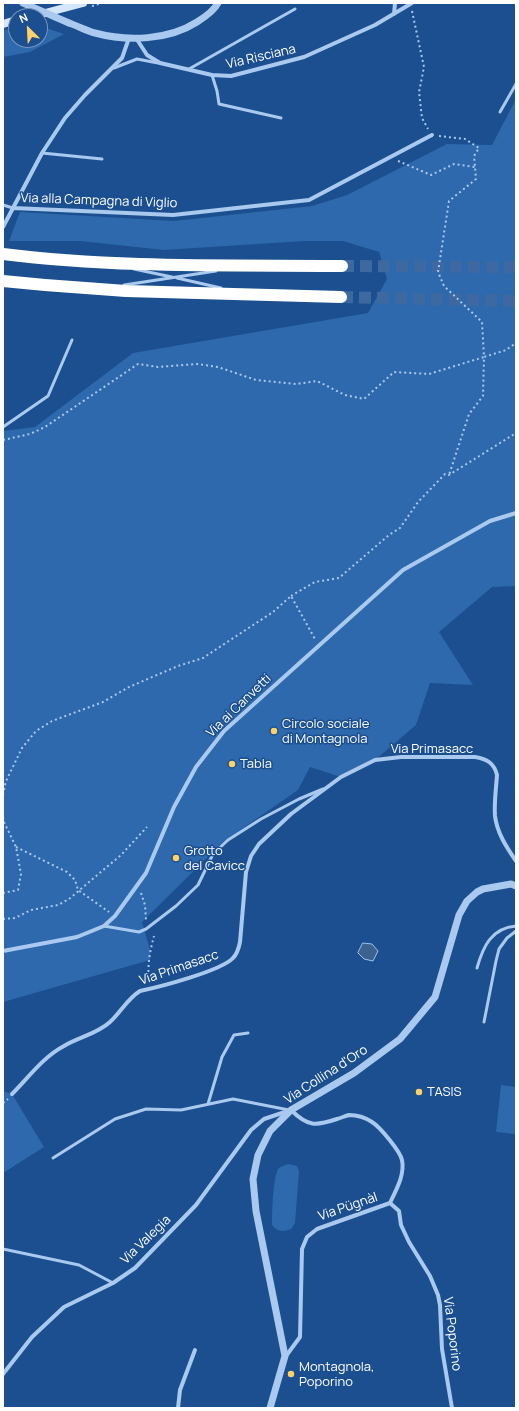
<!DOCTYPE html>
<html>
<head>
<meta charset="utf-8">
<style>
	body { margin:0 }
	#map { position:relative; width:519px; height:1411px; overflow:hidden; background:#1b4f8f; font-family:Manrope,sans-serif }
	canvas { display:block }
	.frame { position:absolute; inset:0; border:4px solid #fff; pointer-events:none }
	.north { position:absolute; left:8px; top:8px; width:40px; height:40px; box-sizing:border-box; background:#1b4f8f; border:1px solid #7695bc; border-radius:50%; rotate:336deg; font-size:11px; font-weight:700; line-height:16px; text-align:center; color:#fff }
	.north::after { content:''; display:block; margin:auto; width:14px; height:18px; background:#ffd166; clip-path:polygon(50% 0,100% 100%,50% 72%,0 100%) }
</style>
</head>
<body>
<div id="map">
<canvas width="519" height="1411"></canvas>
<div class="frame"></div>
<div class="north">N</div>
</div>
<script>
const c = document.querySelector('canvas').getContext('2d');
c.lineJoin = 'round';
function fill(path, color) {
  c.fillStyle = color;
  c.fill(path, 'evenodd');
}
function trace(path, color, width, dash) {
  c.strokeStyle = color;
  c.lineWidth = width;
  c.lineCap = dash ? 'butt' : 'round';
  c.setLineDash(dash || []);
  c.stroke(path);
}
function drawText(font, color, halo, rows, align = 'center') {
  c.font = font + ' Manrope,sans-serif';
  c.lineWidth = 3;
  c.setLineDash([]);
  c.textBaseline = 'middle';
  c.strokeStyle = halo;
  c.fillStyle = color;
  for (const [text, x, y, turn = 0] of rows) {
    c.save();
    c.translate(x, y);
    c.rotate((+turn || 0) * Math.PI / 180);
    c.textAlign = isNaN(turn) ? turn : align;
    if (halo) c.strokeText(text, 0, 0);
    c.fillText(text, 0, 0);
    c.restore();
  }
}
fill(new Path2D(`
	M40,26L64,34L30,52L3,57V30L16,28V40H40Z
	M516,99V586L492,587L439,632L473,685L430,683L416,725L375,760L341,777L310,767L298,790L223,842L142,922L150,950V960L3,1002V431L35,427L133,353L368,313L387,279L379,252L343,241H304L164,250L80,241H9L20,212L174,221L312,206L347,195L447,144L492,145Z
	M501,1085L516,1087V1134L496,1132Z
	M3,1091L12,1094L44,1147L3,1173Z
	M288,1164L297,1166L299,1171L295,1223L291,1229C282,1232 278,1232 272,1225C272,1215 273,1173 279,1168C281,1166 286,1165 288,1164Z`), '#2e69ad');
const water = new Path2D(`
	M363,943L372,944L378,951L373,961L364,959L358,953Z`);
fill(water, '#3c6290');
trace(water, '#9cc4f0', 1);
trace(new Path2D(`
	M342,266L516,267
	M341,297L516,301`), '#3d69a0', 12, [12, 6]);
trace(new Path2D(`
	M92,6L102,3
	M412,11L424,67L419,92L422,118L428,129
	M439,136L465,139L479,148L474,156L476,179L449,201L438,272L444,286L482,322L484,357L506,350L516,343
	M398,161L431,175L454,164L475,167
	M3,440L30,434L45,427L138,364L158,367L197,364L218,367L256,380L296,384L317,381L345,395L364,399L394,372L429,374L484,357L483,396L469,414L449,475
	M291,596L315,582L339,578L389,535L400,528L418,502L445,474L449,475L516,433
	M3,795L6,781L22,748L36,731L52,721L103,702L129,687L178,666L203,658L273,612L291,596L315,639
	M3,817L4,822L16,847L21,874L18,890L3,893
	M16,847L67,872L75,880L78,890L109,912
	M141,893L145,905L146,920
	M3,919L15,918L31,910L58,905L69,899L121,855L147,827
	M149,982C147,966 150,951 154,936
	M3,1103L8,1099`), '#a9c9ee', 2, [2, 3]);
trace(new Path2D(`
	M114,68L137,59L158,63
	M189,69L295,9
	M212,75L217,91L219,104L281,118
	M500,112L516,84
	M42,153L102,159
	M3,205L13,208
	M134,269L172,277
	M177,278L221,288
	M124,285L216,271
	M3,427L48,396L72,340
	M104,926L139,932L146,929L176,906L198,885L213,854L228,840L261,819L299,799L323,789
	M477,968C483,947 491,928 516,926
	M484,1022L496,961L499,949L507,938L516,931
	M208,1104L222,1057L234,1035L248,1033
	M53,1158L115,1119L146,1109L181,1110L233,1099L289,1110
	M3,1249L79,1265L113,1283`), '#a9c9ee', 3);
trace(new Path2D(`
	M394,14L395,3
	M136,38L147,55L160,63L212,75L231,76L304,57L375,25L412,3
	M13,208L173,215L309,200L432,135
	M3,227L42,153L65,118L85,95L122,58L129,38
	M3,951L77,937L104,926L115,916L146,873L174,807L196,767L224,731L403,570L490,521L516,513
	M12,1094C28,1078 43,1057 64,1046C79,1037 97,1034 110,1022C121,1012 127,999 140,991C159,987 221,971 233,958C237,954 239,947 240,942L246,872L251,856L259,844L291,814L341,777L375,760L401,757H475C487,759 494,763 497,775C496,789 494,803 495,816C497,833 507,848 516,861
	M390,1203L399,1211L401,1225L409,1242L430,1276L438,1295L440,1305L442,1349L452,1408
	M3,1374L32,1337L64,1307L113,1283L135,1268L196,1205L251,1130L264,1119L291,1110C308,1127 316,1126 337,1119C341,1118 345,1116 349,1115C357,1115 366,1118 372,1122C380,1127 400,1151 402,1160C405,1175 396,1190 390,1203L317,1229L307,1237L302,1249L300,1337L286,1356
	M178,1408L180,1390L195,1350`), '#a9c9ee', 4);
trace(new Path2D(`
	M69,23C78,26 87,31 95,33C128,42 169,40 197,22C205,17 214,11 218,3
	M270,1408L285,1356L256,1211L253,1179L258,1155L270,1131L291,1110L354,1073L400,1039L435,997L459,915L467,901L477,892L483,889L511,884L516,886`), '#a9c9ee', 7);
trace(new Path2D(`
	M34,16L83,3
	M3,24L16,20`), '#d6e6fa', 8);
trace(new Path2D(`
	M3,254C115,268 229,265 342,266
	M3,281L45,285L126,291L341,297`), '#fff', 12);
trace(new Path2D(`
	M23,3L69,23`), '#a9c9ee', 7);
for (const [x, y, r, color] of [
	[274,731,4,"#ffd166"],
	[232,764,4,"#ffd166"],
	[176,858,4,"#ffd166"],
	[419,1092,4,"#ffd166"],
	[291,1374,4,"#ffd166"]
]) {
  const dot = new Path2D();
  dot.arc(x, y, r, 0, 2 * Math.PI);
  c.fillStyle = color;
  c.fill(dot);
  trace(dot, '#1b4f8f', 1.5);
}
drawText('13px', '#fff', '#1b4f8f', [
	["Via Risciana",261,57,-13],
	["Via alla Campagna di Viglio",99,201,2],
	["Via ai Canvetti",239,706,-44],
	["Via Primasacc",432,749],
	["Via Primasacc",179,968,-19],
	["Via Collina d'Oro",326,1075,-33],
	["Via Pügnàl",348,1207,-19],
	["Via Valegia",146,1240,-44],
	["Via Poporino",452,1334,83]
]);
drawText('13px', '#fff', '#1b4f8f', [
	["Circolo sociale",282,724],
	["di Montagnola",282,739],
	["Tabla",240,764],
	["Grotto",184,851],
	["del Cavicc",184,866],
	["TASIS",427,1092],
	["Montagnola,",299,1367],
	["Poporino",299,1382]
], 'left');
</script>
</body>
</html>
